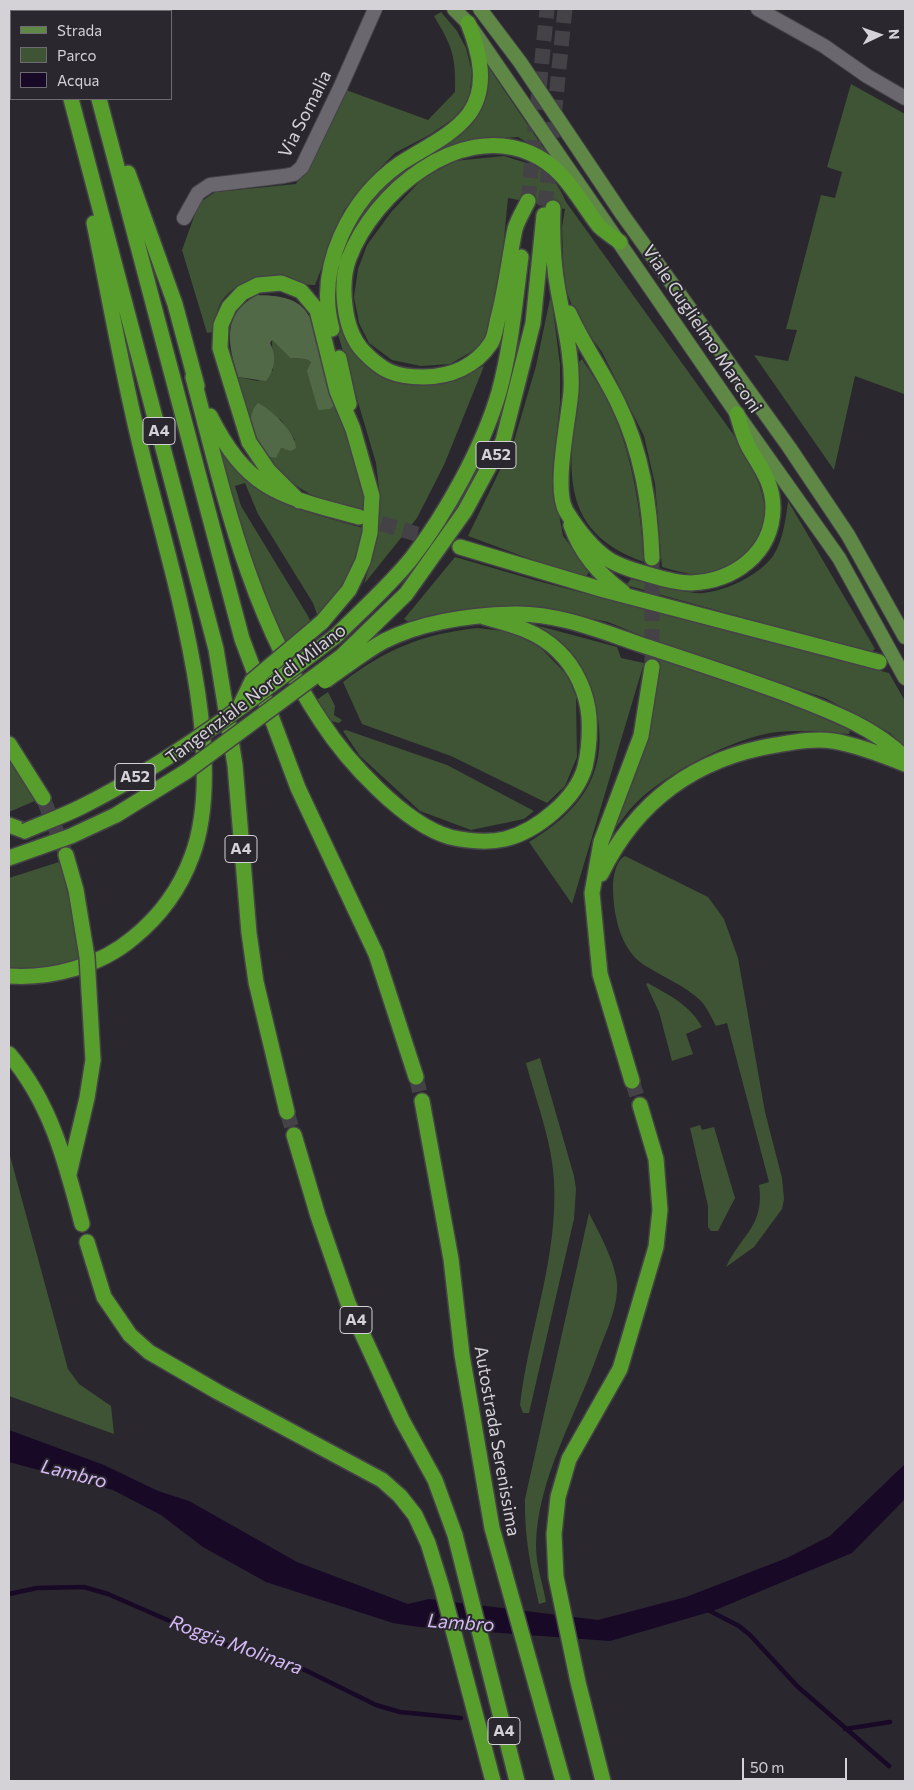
<!DOCTYPE html>
<html>
<head>
<meta charset="utf-8">
<style>
	body { margin:0 }
	#map { position:relative; width:914px; height:1790px; overflow:hidden; background:#2a272e; font-family:Commissioner,sans-serif }
	canvas { display:block }
	.frame { position:absolute; inset:0; border:10px solid #d4d2d7; pointer-events:none }
	.legend { position:absolute; left:10px; top:10px; width:162px; height:90px; box-sizing:border-box; background:#2a272e; border:1px solid #6e6b72; margin:0; padding:6px 9px; list-style:none; font-size:15px; color:#d4d2d7 }
	.legend li { display:flex; align-items:center; gap:10px; height:25px }
	.legend b { width:25px; border:1px solid #6e6b72 }
	.north { position:absolute; left:854px; top:10px; width:50px; height:50px; -webkit-text-stroke:4px #2a272e; paint-order:stroke; rotate:87deg; font-size:14px; font-weight:700; line-height:20px; text-align:center; color:#d4d2d7 }
	.north::after { content:''; display:block; margin:auto; width:18px; height:22px; background:#d4d2d7; clip-path:polygon(50% 0,100% 100%,50% 72%,0 100%) }
	.scale { position:absolute; left:742px; top:1758px; width:105px; height:22px; box-sizing:border-box; border:2px solid #d4d2d7; border-top:0; padding-left:6px; font-size:15px; line-height:18px; white-space:nowrap; color:#d4d2d7; -webkit-text-stroke:4px #2a272e; paint-order:stroke }
</style>
</head>
<body>
<div id="map">
<canvas width="914" height="1790"></canvas>
<div class="frame"></div>
<ul class="legend">
<li><b style="height:6px;background:#5f8847"></b>Strada</li>
<li><b style="height:14px;background:#3e5434"></b>Parco</li>
<li><b style="height:14px;background:#180926"></b>Acqua</li>
</ul>
<div class="north">N</div>
<div class="scale">50 m</div>
</div>
<script>
const c = document.querySelector('canvas').getContext('2d');
c.lineJoin = 'round';
function fill(path, color) {
  c.fillStyle = color;
  c.fill(path, 'evenodd');
}
function trace(path, color, width, dash) {
  c.strokeStyle = color;
  c.lineWidth = width;
  c.lineCap = dash ? 'butt' : 'round';
  c.setLineDash(dash || []);
  c.stroke(path);
}
function drawText(font, color, halo, rows, align = 'center') {
  c.font = font + ' Commissioner,sans-serif';
  c.lineWidth = 4;
  c.setLineDash([]);
  c.textBaseline = 'middle';
  c.strokeStyle = halo;
  c.fillStyle = color;
  for (const [text, x, y, turn = 0] of rows) {
    c.save();
    c.translate(x, y);
    c.rotate((+turn || 0) * Math.PI / 180);
    c.textAlign = isNaN(turn) ? turn : align;
    if (halo) c.strokeText(text, 0, 0);
    c.fillText(text, 0, 0);
    c.restore();
  }
}
fill(new Path2D(`
	M441,12L457,31L466,48L472,72L469,100L454,118L431,134L395,153L375,173L344,210L315,285C299,286 284,276 268,277C250,277 227,289 219,306C216,314 214,324 212,332L207,333L182,250L199,203L215,192L296,184L346,90L428,120L455,92C456,56 452,46 434,16Z
	M485,62L549,156L518,137L489,139L467,143L407,173L339,274L338,311L347,340L366,365L389,379L427,384L456,377L484,366L444,465L417,518L364,584L376,545L380,497L376,463L337,331L332,300L334,272L347,234L370,201L403,171L461,135L481,103Z
	M851,84L905,114V391L904,394L855,376L834,470L754,355L788,361L797,330L786,329L821,195L835,198L842,172L827,167Z
	M504,156C538,167 551,167 566,202L733,434C746,456 760,478 764,503C766,516 761,532 755,543C731,585 702,578 662,567L655,484L644,436L602,352L577,318L564,285L562,227L565,209L508,198L496,320L485,344L450,364L421,366L392,360L369,343L359,323L354,297L358,269L367,245L392,211L422,179L454,161Z
	M551,294L560,365V403L552,478L563,536L590,571L584,579L468,536L514,441L536,366Z
	M272,340L290,358L306,359L311,362L308,371L318,410L338,402L364,481L367,514C324,502 294,493 266,456L278,452L281,448L285,449L295,440L280,419L249,422L238,377L258,381L273,370Z
	M582,359C593,376 605,393 613,412C633,459 641,512 644,562C542,526 577,445 579,362Z
	M223,454C260,503 310,513 367,529L354,571L319,620L313,603L258,514L245,483L235,486L241,506L308,616L312,625L285,645L249,550L218,455Z
	M788,501L875,649L870,653L626,585L631,579C652,584 674,590 695,593C719,595 759,576 773,556C783,541 786,518 788,501Z
	M455,557L534,580L889,673L905,701V748L890,733L825,698L664,645L608,622L529,606L471,609L410,623L404,619Z
	M539,626L617,647L621,658L644,663L572,904L529,842C584,809 611,769 595,704C590,683 584,666 569,650C561,641 549,634 539,626Z
	M477,628L512,632L541,648L567,675L576,696L577,757L565,786L547,803L451,756L362,724L343,682C386,649 423,634 477,628Z
	M659,658L786,702L850,730L849,734C821,732 789,728 761,735C723,744 662,776 635,804C626,813 619,824 611,834L641,756L650,718Z
	M328,692L335,706L334,715L342,720L339,723L331,721L315,701Z
	M346,730L447,765L534,811L524,819L471,830L420,811L360,756L343,731Z
	M9,754L37,800L9,812Z
	M625,856L708,897L724,919L738,958L765,1112L782,1178L784,1199L782,1209L754,1247L726,1267C741,1235 765,1226 759,1185L769,1182L727,1023L716,1026C711,1017 707,1007 700,1000C684,985 663,977 644,965C620,949 613,914 613,887C613,877 616,860 625,856Z
	M59,862C73,894 78,926 79,962L52,968L9,969V878Z
	M648,983C670,996 689,1004 702,1027L686,1034L693,1054L672,1061L659,1012L646,984Z
	M540,1058L574,1176L576,1189L574,1219L529,1413H523L520,1405C529,1329 558,1259 554,1181C552,1141 536,1101 526,1063Z
	M700,1125L702,1130L714,1127L735,1198L718,1231H711L708,1227V1206L690,1128Z
	M9,1152L68,1369L79,1384L111,1406L114,1434L9,1396Z
	M589,1213C599,1233 619,1268 617,1291C616,1312 604,1336 597,1356C575,1418 537,1479 536,1546C536,1565 543,1584 546,1602L539,1604C531,1569 524,1536 525,1499Z`), '#3e5434');
fill(new Path2D(`
	M257,295C304,296 309,308 322,350C328,368 333,385 338,402L330,409L318,410L307,371L311,362L306,359L290,358L272,340L270,343C277,356 275,370 266,381L238,377C228,344 221,314 257,295Z
	M258,403C272,410 296,433 296,448L291,451L281,448L276,458L266,456L249,422L254,408Z`), '#526947');
fill(new Path2D(`
	M9,1430L104,1465L158,1491L189,1501L297,1562L408,1604L429,1599L598,1620L686,1597L787,1558L830,1536L905,1464V1499L852,1553L713,1611L610,1641L419,1627L393,1623L266,1582L203,1547L161,1515L113,1490L9,1462Z`), '#180926');
trace(new Path2D(`
	M9,1594L37,1588L84,1587L108,1594L220,1643L305,1670L376,1705L400,1712L461,1718
	M708,1610L739,1626L750,1635L797,1686L889,1766
	M845,1729L890,1722`), '#180926', 4.5);
trace(new Path2D(`
	M528,201L547,9
	M545,206L565,9
	M359,517L437,540
	M652,667V558
	M43,798L65,852
	M416,1077L422,1101
	M632,1081L640,1105
	M287,1112L294,1135`), '#444147', 15, [15, 8]);
const minor = new Path2D(`
	M758,9L824,46L867,76L905,98
	M184,218L198,193L210,185L284,176L294,174L302,167L340,88L375,9`);
const primary = new Path2D(`
	M454,9L468,23L737,414L839,558L905,678
	M480,9L520,62L622,214L789,447L848,535L905,637`);
const motorway = new Path2D(`
	M47,9L48,11
	M75,9V11
	M71,99L216,649L235,765L249,933L256,982L287,1112
	M99,99L242,639L298,788L376,954L416,1077
	M128,173L175,304L197,386
	M528,201C524,210 518,219 515,229C509,258 506,288 498,318C496,326 495,337 491,343C475,367 450,377 423,377C395,377 382,371 363,351C352,339 347,323 345,306C343,290 343,274 349,258C374,193 458,122 530,153C564,167 578,199 599,226C605,232 613,237 620,242
	M553,208C552,235 553,263 558,290C564,324 573,357 571,391C569,419 553,488 566,511C576,527 592,548 608,559C620,567 636,571 650,575C663,579 677,583 691,583C734,581 772,554 773,508C773,482 760,467 748,446C743,436 740,424 737,414
	M569,313C583,344 603,372 618,403C642,452 650,504 652,558
	M332,329C315,267 350,198 401,163C424,148 452,136 469,114C489,86 479,51 468,23
	M339,358L349,404
	M193,377C225,499 250,615 321,721C347,761 404,824 450,837C468,841 488,843 505,839C537,831 576,799 585,767C589,750 590,734 589,717C587,693 576,668 558,651C538,631 510,624 484,617
	M210,416C249,493 282,496 359,517
	M299,501L268,470L249,442L220,348L221,325L229,307L242,293L258,285L281,283L301,291L317,310L337,391L353,429L372,496L370,533L363,561L349,590L322,622
	M571,525C581,554 599,574 623,592
	M460,547L604,590L879,662
	M337,635C362,610 389,586 411,559C446,514 483,447 499,392C511,348 515,302 521,257
	M342,656L406,594L465,511L503,441L533,323L544,215
	M346,666C359,657 371,648 384,641C422,622 472,615 514,614C557,613 598,630 639,644C688,660 737,676 786,694C827,710 873,726 905,758
	M9,744L43,798
	M9,825L25,831
	M66,855L76,890
	M9,858L71,836L116,815
	M601,874C637,800 696,758 776,745C794,742 815,738 833,741C857,745 883,755 905,764
	M9,976C51,979 100,966 133,938C159,917 180,889 192,856C231,752 168,561 142,453C123,377 110,300 94,223
	M9,1054C51,1103 66,1163 82,1224
	M632,1081L600,974L592,893L601,842L641,736L652,667
	M422,1101L451,1259L462,1355L492,1528L563,1781
	M294,1135L318,1216L348,1303L402,1420L435,1480L455,1535L517,1781
	M69,1174L87,1098L93,1060
	M87,1242L104,1297L130,1335L149,1352L218,1392L382,1480L400,1496L415,1515L428,1543L442,1588L493,1781
	M603,1781L578,1682L556,1577L554,1534L558,1497L569,1459L620,1369L656,1247L660,1210L656,1159L640,1105`);
trace(minor, '#454248', 16);
trace(primary, '#454248', 16);
trace(motorway, '#454248', 18);
trace(minor, '#6a676f', 14);
trace(primary, '#5f8847', 14);
trace(motorway, '#589e2d', 15);
const motorwayBridge = new Path2D(`
	M325,681L346,666
	M240,706L252,681L322,622
	M116,815L187,771L342,656
	M25,831C43,823 63,816 81,807C173,761 256,697 337,635
	M76,890L87,957L93,1060`);
trace(motorwayBridge, '#454248', 18, []);
trace(motorwayBridge, '#589e2d', 15);
for (const [x, y, w] of [
	[159,431,32],
	[496,455,40],
	[135,777,40],
	[241,849,32],
	[356,1320,32],
	[504,1731,32]
]) {
  const box = new Path2D();
  box.roundRect(x - w / 2, y - 13.5, w, 27, 4);
  c.fillStyle = '#2a272e';
  c.fill(box);
  trace(box, '#d4d2d7', 1);
}
drawText('bold 16px', '#d4d2d7', null, [
	["A4",159,431],
	["A52",496,455],
	["A52",135,777],
	["A4",241,849],
	["A4",356,1320],
	["A4",504,1731]
]);
drawText('18px', '#d4d2d7', '#2a272e', [
	["Via Somalia",305,114,-63],
	["Viale Guglielmo Marconi",702,329,56],
	["Tangenziale Nord di Milano",256,694,-37],
	["Autostrada Serenissima",497,1441,80]
]);
drawText('italic 19px', '#d6baf7', '#2a272e', [
	["Lambro",74,1474,14],
	["Lambro",461,1623,4],
	["Roggia Molinara",236,1645,20]
]);
</script>
</body>
</html>
